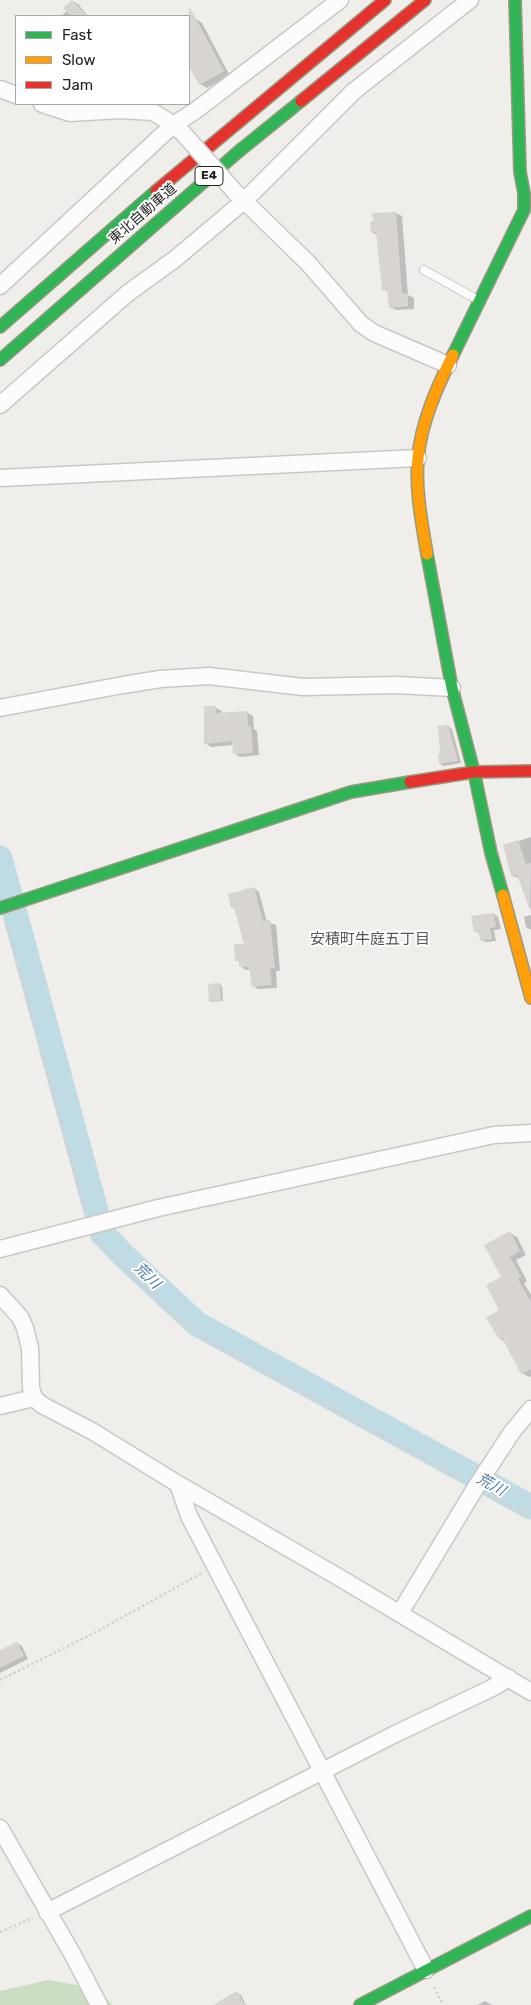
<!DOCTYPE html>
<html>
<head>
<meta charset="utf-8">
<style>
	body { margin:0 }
	#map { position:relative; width:531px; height:2005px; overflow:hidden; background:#f0eeeb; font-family:Rubik,sans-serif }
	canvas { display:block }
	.legend { position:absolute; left:15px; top:15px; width:175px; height:90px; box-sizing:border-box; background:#fff; border:1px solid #a7a7a7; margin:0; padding:6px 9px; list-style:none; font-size:15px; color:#222 }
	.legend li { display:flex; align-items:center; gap:10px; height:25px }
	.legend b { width:25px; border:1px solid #a7a7a7 }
</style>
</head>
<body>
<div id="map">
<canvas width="531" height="2005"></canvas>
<ul class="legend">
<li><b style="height:6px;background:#30b455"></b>Fast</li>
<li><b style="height:6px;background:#ff9f0a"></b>Slow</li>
<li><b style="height:6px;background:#e5322d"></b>Jam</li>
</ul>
</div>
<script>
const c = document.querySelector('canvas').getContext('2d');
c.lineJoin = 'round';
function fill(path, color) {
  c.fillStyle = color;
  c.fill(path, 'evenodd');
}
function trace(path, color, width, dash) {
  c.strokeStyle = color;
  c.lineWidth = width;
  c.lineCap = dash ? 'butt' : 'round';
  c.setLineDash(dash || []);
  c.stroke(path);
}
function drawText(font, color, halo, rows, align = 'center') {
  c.font = font + ' Rubik,"Noto Sans JP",sans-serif';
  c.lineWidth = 4;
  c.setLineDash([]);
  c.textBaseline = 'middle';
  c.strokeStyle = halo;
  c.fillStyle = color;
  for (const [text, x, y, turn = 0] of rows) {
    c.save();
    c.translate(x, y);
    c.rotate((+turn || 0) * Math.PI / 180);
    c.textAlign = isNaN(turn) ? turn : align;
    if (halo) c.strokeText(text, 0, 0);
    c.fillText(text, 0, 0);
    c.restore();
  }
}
fill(new Path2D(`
	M48,1980L94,1988L113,2005H0V1991Z`), '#cbdec1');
fill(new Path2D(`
	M72,1L78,4L88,16H61L67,11Z
	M194,18L202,23L230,76L207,88L200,84L189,63V21Z
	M396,213L402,216L408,295L414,298V309L396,310L390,307L389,292L383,289L377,235L372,232Z
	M216,708L222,711V714L246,712L253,716L254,729L257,731L259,755L240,757L234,753L233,745L211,747L205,743Z
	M448,726L452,729L461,763L444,766L440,764Z
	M531,837V910L519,878L512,876L504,846Z
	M254,888L259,892L267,922L276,925L280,971H276L277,988L258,989L253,986L251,969L246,970L240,966V962L236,960L246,945L236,909L232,907Z
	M494,914L498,917L501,929L494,930L496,941L486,942L481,940L480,934L475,931Z
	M531,915V930L526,927L524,917Z
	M220,984L222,986L223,1001L212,1002L210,1001Z
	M510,1233L517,1237L526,1255L516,1260L527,1281L524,1283L531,1295V1376L529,1377L522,1373L505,1342L500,1339L503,1277Z
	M17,1643L22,1646L28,1659L0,1673V1652Z
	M237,1993L241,1995L246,2005H249H227Z
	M485,2001L492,2005H477Z`), '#0003');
trace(new Path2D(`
	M0,858L102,1233L123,1255L197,1324L531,1507`), '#bfdbe3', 25);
fill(new Path2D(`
	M72,0L87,16H71L63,8Z
	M189,6L224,71L199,85L189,66Z
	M396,212L402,294L408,293V306L389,308L387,289L382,290L376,232L371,233L370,222H373L372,213Z
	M204,706H216V713L247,711L248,726H251L253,753L233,754L232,741L204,744Z
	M448,725L458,761L439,764L438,754L440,753L438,726Z
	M518,840L526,864L531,863L530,910L517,875L511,876L503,845Z
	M254,887L263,921L270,920L275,968H270L272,985L252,987L249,967H239V961H235L234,944H244L234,907L231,908L228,894Z
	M494,913L496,927L490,928L492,939L480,940L478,931L474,932L471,916Z
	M220,983L221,1001L209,1002L208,984Z
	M510,1231L520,1251L510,1257L521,1277L518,1279L531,1302V1369L521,1374L502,1338L499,1339L486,1318L499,1310L486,1285L501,1277L484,1245Z
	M17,1642L24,1656L0,1668V1650Z
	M237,1991L245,2005H213Z`), '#d7d4d2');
const lane = new Path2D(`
	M424,270L478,300`);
const street = new Path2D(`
	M0,89L16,95
	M42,104L70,113L120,110L153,112L166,120L180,131
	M236,193L308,263L361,324L374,333L448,365
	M0,286L173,125L195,111L340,0
	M0,405L128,293L175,259L244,201L354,91L470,0
	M0,478L418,458
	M0,708L123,685L160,679L209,676L303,687L397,685L452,688
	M0,1249L158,1208L494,1135L531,1133
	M0,1295L20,1317L25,1328L30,1348L31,1388L34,1398L42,1405L92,1431L178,1484L340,1578L531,1692
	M0,1406L34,1398
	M178,1484L189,1516L426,1970
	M400,1613L476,1487L512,1432L531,1409
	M0,1828L74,1957L99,2005
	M47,1912L395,1734L492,1688L509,1678`);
const fast = new Path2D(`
	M0,327L156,191
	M453,355L524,210V193L520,172L515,0
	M0,360L238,152L301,101
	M427,554L452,688L474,772L491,853L503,895
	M0,908L351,792L410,782
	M360,2005L531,1916`);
const slow = new Path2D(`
	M427,554C422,524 415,489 418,458C421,423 437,387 453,355
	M503,895L531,998`);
const jam = new Path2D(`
	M301,101L425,0
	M156,191L385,0
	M410,782L474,772L531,771`);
trace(lane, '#c9c8c7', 10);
trace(street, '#c9c8c7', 19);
trace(fast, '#999a82', 14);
trace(slow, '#999a82', 14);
trace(jam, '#999a82', 14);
trace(new Path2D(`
	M6,924L85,1212
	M94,1239L176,1317L209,1341L464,1480
	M488,1494L531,1517
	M0,1680L96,1632L202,1573
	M0,1932L33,1918
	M434,1987L443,2005`), '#dccecd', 2.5, [2.5, 2.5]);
trace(lane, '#fdfcfc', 8);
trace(street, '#fdfcfc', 16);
trace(fast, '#30b455', 11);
trace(slow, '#ff9f0a', 11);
trace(jam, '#e5322d', 11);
const streetBridge = new Path2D(`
	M182,132L235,192`);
trace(streetBridge, '#c9c8c7', 19, []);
trace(streetBridge, '#fdfcfc', 16);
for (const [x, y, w] of [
	[209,176,28]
]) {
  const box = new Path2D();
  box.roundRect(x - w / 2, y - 9.5, w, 19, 4);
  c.fillStyle = '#fff';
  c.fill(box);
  trace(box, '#222', 1);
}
drawText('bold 12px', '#222', null, [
	["E4",209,176]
]);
drawText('14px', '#222', '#fff', [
	["東北自動車道",143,214,-41]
]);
drawText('15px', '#555', '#fff', [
	["安積町牛庭五丁目",370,940]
]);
drawText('italic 15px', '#4a7aab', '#fff', [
	["荒川",147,1276,44],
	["荒川",491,1485,29]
]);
</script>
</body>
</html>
